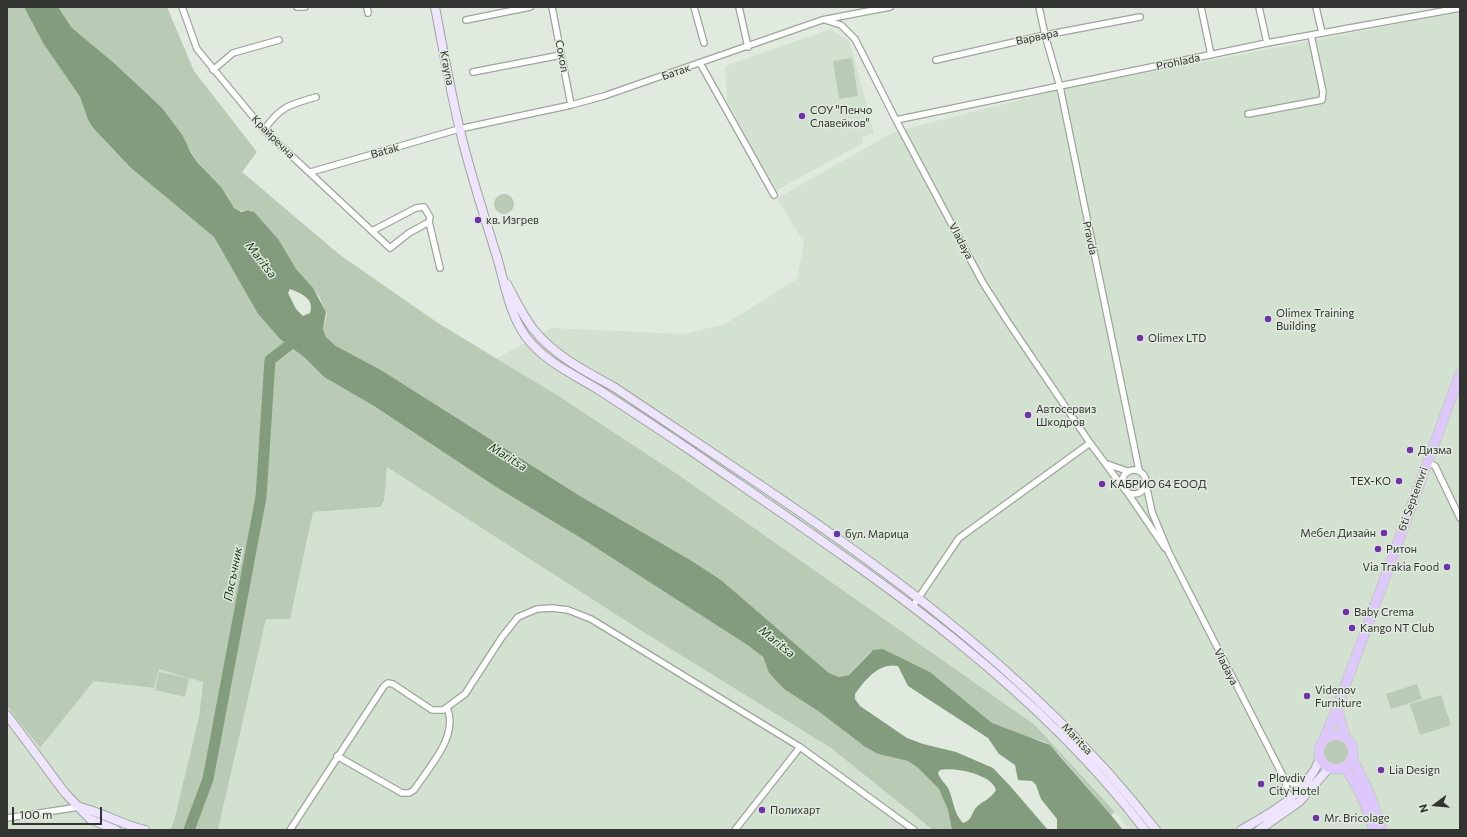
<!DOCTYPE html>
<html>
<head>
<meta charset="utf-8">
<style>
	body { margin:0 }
	#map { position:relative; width:1467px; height:837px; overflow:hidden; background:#e1eadf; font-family:Commissioner,sans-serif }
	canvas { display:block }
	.frame { position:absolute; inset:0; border:8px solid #313430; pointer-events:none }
	.north { position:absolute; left:1415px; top:785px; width:40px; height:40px; -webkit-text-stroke:3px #e1eadf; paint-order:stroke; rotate:254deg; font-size:11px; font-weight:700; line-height:16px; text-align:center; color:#313430 }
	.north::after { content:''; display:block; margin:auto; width:14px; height:18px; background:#313430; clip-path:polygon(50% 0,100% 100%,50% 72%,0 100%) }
	.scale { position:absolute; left:12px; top:807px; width:90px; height:18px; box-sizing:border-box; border:2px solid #313430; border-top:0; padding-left:5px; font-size:12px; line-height:14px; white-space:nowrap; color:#313430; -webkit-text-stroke:3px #e1eadf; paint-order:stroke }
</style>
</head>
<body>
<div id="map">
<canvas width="1467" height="837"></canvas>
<div class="frame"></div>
<div class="north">N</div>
<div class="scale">100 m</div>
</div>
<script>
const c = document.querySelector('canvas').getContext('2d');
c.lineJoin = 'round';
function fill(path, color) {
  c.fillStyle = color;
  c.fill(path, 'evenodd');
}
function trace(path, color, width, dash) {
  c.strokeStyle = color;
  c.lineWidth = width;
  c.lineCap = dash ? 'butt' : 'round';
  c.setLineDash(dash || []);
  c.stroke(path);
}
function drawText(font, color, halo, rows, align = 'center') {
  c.font = font + ' Commissioner,sans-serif';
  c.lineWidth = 3;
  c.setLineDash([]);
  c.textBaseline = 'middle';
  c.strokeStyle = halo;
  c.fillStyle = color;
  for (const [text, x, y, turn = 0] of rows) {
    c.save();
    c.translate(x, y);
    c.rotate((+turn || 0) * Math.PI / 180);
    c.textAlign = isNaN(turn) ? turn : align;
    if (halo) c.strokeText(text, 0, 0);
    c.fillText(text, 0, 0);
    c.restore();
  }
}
fill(new Path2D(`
	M1460,12V830H1129L1115,812L1035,725L680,476L497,358L552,328L684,334L725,324L797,279L804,243L777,198L894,132L1062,89Z
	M831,29L850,42L874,133L862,138L863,143L777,190L753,151L727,100L725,66Z
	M386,466L637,628L831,748L933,830H218L266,619H290L313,512L380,507L384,501Z
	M158,669L203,682L199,717L174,821L170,830H7V706L40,748L94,681L154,688Z`), '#d3e1d0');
fill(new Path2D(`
	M7,7H24L43,43L80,97L88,120L94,129L131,168L214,237L258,314L280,339L305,358L324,377L374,406L496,487L584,540L759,652L765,662L769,673L784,689L818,711L856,740L878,754L908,761L918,768L939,789L948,810L952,830H933L831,748L637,628L387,467L384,501L380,507L313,512L290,619H266L218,830H170L174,821L199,717L203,682L189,678L185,697L155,690L159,672L188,678L159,669L154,688L94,681L40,748L7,706Z
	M58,7H167L194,71L257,152L242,172L340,255L438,323L560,397L680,476L1035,725L1115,812L1111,815L1059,754L1045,742L1000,728L992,723L930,672L883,649L870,652L849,675L839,677L829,673L721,580L692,561L580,496L381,370L336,346L326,337L323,329L327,314L319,296L296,269L279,240L251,210L237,211C230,204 228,195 222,188C203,167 195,163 183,136L72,28Z
	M852,58L858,96L839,99L833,61Z
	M494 204a10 10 0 1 1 20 0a10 10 0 1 1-20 0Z
	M1417,684L1422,699L1391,709L1386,694Z
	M1441,695L1451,725L1420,735L1410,704Z
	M1322 752a13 13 0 1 1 26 0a13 13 0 1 1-26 0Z`), '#b9cab5');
fill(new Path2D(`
	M24,7H58L72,28L115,64L162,108L183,136L191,153L198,163L222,188L234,208L241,212L248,210L254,212L279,240L296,269L313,288L326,312L323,329L326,337L336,346L381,370L580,496L692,561L721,580L829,673L839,677L849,675L873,650L883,649L930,672L992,723L1050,745L1111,815L1123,830H1057V819L1041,799L1036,785L1032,781L1018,780L1015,765L999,754L988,738L908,686L898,666C879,662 865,680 855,694V699L860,706L907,738L923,744L956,752L993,768L1011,787L1048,830H952L948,810L939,789L918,768L908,761L878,754L864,746L818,711L784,689L769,673L763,657L749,646L584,540L496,487L374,406L324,377L305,358L280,339L258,314L214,237L131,168L94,129L88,120L80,97L43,43ZM290,289C301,293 315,299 310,313L303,316L296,309L288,293ZM940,770C954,767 992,774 996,790C989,801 981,801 975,809C971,815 971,821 963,823C953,813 954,800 948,788C945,783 940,779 938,773Z`), '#839c7e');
trace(new Path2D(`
	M189,830L208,779L261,497L270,360L288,346L297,336`), '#839c7e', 11);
const street = new Path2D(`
	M182,7L197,49L264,130L390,248L409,233L429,222L430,217L424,207L416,208L372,231
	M297,7H305
	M367,7L368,13
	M552,7L571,105
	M694,7L704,43
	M739,7L748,47
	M1039,7L1045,35L1060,87L1139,470
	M1201,7L1211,55
	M1259,7L1267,43
	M1316,7L1322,33
	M466,20L530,7
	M825,20L841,25L855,39L896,120L983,283L1008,322L1090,443L1122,486
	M936,60L1045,35L1140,17
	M700,63L774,195
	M213,70L233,53L279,40
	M473,72L561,55
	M1248,114L1322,100L1323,92L1311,35
	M896,120L1267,43L1460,8
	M264,130C281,106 289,105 316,97
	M311,172L459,129L571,105L604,96L822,20L890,7
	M429,222L440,268
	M1427,462L1435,466L1460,518
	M1107,464L1127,471
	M1122 482a12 12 0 1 1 24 0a12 12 0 1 1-24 0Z
	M1146,484L1152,512L1169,553L1285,780
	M1127,492L1165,548
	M913,606L959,538L1090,443
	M337,756L402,793H409L414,790C429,767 459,736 447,708
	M1289,800L1285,780L1294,784L1306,783
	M7,818L79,807
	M290,830L384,686L388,683L393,684L432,710H443L465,694L502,637L518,617L537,609L552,608L568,610L591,619L800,747L914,830
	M735,830L800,747`);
const secondary = new Path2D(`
	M435,7C443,48 450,90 460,130C470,173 484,215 497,257C505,284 509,313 526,337C545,362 573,374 599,390C630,410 660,430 690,450C852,562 1024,671 1145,830
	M507,284C515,299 523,316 534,330C555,356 585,371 614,387C810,519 1009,640 1156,830
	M7,715L65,793L90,819L116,830
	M79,807C102,812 122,825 145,830
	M1241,830C1273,812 1305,795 1320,759
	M1259,830L1299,802L1329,768`);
const primary = new Path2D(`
	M1337,708L1345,737
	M1319 752a17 17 0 1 1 34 0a17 17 0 1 1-34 0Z
	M1324,739L1337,708L1460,374
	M1352,758L1369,792L1382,830
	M1344,767C1359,786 1367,807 1374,830`);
trace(street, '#9da69b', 8);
trace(secondary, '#9da69b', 10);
trace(primary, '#c9cac9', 11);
trace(street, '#fff', 5.5);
trace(secondary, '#eee4fd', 8);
trace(primary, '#dec8fb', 9);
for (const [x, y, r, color] of [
	[802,116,4,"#6e32a8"],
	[478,220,4,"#6e32a8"],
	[1268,319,4,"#6e32a8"],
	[1140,338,4,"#6e32a8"],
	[1028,415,4,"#6e32a8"],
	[1410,450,4,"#6e32a8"],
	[1399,481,4,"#6e32a8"],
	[1102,484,4,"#6e32a8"],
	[1384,533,4,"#6e32a8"],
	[837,534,4,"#6e32a8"],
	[1378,549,4,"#6e32a8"],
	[1447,567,4,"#6e32a8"],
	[1346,612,4,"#6e32a8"],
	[1352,628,4,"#6e32a8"],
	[1307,696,4,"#6e32a8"],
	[1381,770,4,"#6e32a8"],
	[1261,784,4,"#6e32a8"],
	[762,810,4,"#6e32a8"],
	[1316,818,4,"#6e32a8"]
]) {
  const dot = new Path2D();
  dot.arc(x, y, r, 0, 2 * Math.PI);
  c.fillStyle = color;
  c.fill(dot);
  trace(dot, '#e1eadf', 1.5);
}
drawText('11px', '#313430', '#e1eadf', [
	["Варвара",1037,37,-12],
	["Сокол",562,56,79],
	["Prohlada",1178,62,-12],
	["Krayna",447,68,79],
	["Батак",676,72,-19],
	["Крайречна",273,137,45],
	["Batak",385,151,-16],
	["Pravda",1090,238,78],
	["Vladaya",961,241,62],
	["6ti Septemvri",1413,499,-70],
	["Vladaya",1226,667,63],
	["Maritsa",1077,739,46]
]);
drawText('11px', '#313430', '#e1eadf', [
	["СОУ \"Пенчо",810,110],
	["Славейков\"",810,123],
	["кв. Изгрев",486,220],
	["Olimex Training",1276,313],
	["Building",1276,326],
	["Olimex LTD",1148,338],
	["Автосервиз",1036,409],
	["Шкодров",1036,422],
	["Дизма",1418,450],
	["ТЕХ-КО",1391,481,"right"],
	["КАБРИО 64 ЕООД",1110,484],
	["Мебел Дизайн",1376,533,"right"],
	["бул. Марица",845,534],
	["Ритон",1386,549],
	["Via Trakia Food",1439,567,"right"],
	["Baby Crema",1354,612],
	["Kango NT Club",1360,628],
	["Videnov",1315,690],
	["Furniture",1315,703],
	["Lia Design",1389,770],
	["Plovdiv",1269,778],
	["City Hotel",1269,791],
	["Полихарт",770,810],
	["Mr. Bricolage",1324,818]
], 'left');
drawText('italic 12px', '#1c4015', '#e1eadf', [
	["Maritsa",261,260,52],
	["Maritsa",508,457,32],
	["Пясъчник",233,574,-79],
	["Maritsa",777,642,39]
]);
</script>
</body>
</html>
